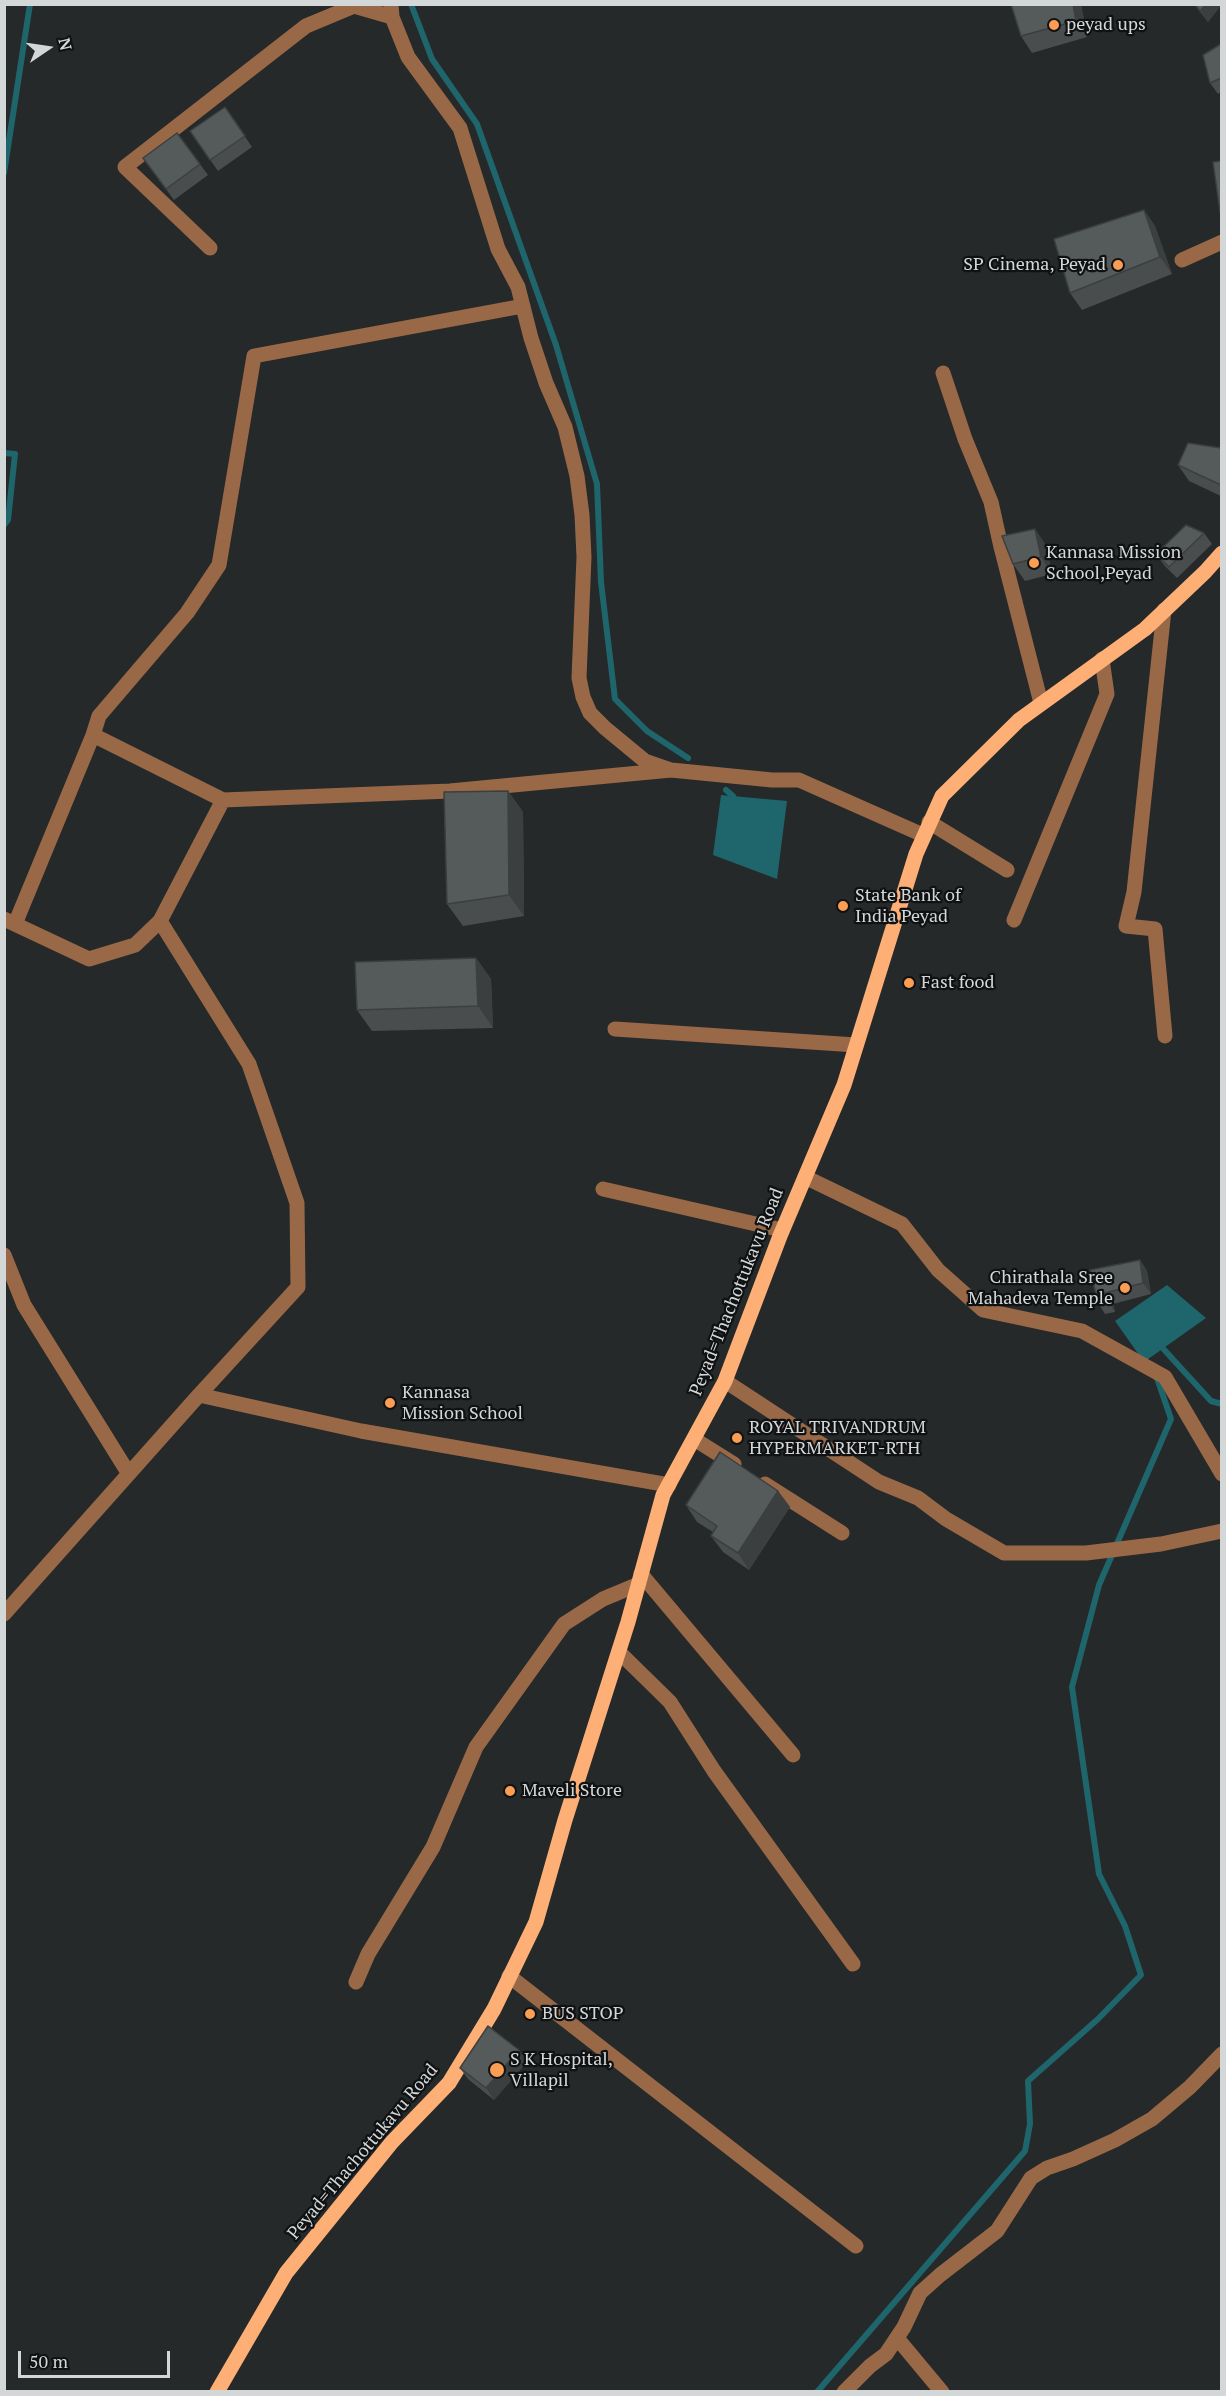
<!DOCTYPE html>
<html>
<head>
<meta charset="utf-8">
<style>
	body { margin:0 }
	#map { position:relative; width:1226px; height:2396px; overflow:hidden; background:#25292a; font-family:"PT Serif",serif }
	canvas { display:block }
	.frame { position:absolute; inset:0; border:6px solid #d4d7d7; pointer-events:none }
	.north { position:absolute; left:18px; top:18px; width:60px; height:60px; -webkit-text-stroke:4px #0f1112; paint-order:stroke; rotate:77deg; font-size:16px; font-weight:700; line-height:24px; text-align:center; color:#d4d7d7 }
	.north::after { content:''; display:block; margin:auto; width:21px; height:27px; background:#d4d7d7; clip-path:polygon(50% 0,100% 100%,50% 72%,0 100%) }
	.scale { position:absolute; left:18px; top:2351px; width:152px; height:27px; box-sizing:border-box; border:3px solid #d4d7d7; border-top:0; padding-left:8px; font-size:18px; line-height:21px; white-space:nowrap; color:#d4d7d7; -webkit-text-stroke:4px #0f1112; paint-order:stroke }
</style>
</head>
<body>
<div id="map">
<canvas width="1226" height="2396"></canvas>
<div class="frame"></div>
<div class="north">N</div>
<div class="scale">50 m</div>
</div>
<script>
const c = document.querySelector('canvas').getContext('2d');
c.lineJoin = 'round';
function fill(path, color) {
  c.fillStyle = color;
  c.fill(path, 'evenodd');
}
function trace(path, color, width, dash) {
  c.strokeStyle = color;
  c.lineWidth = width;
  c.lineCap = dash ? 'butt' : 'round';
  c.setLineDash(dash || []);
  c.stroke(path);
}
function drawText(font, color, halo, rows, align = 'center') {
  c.font = font + ' "PT Serif",serif';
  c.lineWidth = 4.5;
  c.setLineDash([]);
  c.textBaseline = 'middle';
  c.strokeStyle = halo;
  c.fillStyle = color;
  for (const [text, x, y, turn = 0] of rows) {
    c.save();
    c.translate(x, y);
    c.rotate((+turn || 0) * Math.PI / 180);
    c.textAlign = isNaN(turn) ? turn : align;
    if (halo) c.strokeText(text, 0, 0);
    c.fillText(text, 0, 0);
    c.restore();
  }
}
fill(new Path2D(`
	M721,795L787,801L777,879L713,855Z
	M1167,1285L1206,1318L1144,1362L1115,1321Z`), '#1f656c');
trace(new Path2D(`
	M411,4L432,59L477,124L556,345L597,484L601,582L615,699L647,731L688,758
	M4,173L30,4
	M4,453L15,454L8,520L4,525
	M726,790L733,796L736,803
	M1158,1343L1211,1401L1222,1404
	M817,2392L1025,2151L1030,2124L1028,2081L1098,2019L1141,1975L1125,1926L1099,1874L1072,1687L1099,1585L1171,1419L1156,1375`), '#1f656c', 6);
trace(new Path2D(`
	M391,4L392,17L408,57L460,128L498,249L518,287L531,338L546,383L565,427L577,476L582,515L584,557L579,678L583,697L590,713L605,728L645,761L671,770L772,780H799L923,835
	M210,248L125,167L306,26L354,6L392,17
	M1182,260L1222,242
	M523,306L254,356L219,565L187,613L99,716L93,735L223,800L450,791L671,770
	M943,373L965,439L991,502L1001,547L1041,703
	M1164,610L1134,892L1126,926L1155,929L1165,1036
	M929,822L1007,870
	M4,919L89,959L135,945L160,921L223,800
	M1014,920L1107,694L1102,659
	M160,921L249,1064L297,1203L298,1287L199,1395
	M15,924L93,735
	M615,1029L856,1045
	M805,1177L902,1224L938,1270L983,1310L1082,1331L1165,1377L1222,1474
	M603,1189L782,1230
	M4,1255L24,1305L129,1474
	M725,1381L879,1482L918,1498L946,1519L1004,1553H1086L1161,1544L1222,1531
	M694,1439L734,1464
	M765,1484L842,1533
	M641,1574L793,1755
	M4,1614L199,1395L361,1431L669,1485
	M619,1652L670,1702L714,1771L853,1964
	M509,1976L856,2246
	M356,1982L368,1954L433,1847L476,1747L564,1624L603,1599L639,1584
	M897,2338L942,2392
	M844,2392L870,2366L886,2354L904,2327L920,2293L940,2275L997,2231L1031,2178L1047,2168L1073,2159L1115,2140L1152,2119L1190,2087L1222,2054`), '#996947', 15);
trace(new Path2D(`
	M217,2392L286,2273L392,2142L449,2083L494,2009L536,1922L565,1820L628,1622L663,1495L725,1381L780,1236L844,1085L916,854L942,796L1019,720L1145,629L1205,572L1222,553`), '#feaf76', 15);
fill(new Path2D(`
	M1011,4H1081L1087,37L1032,53L1021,36Z
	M1194,4H1221L1208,22Z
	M1221,44V92L1218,94L1210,83Z
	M225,107L252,147L218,171L190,131Z
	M177,133L208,175L174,200L143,158Z
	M1144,210L1155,226L1172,274L1082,310L1070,293Z
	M1221,448V496L1189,481L1178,465Z
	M1204,533L1212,544L1177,578L1164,565L1156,554Z
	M1046,545L1052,574L1025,581L1013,564Z
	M508,791L523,812L524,916L463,926L447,904Z
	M476,958L491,979L493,1028L372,1031L357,1010Z
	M1140,1260L1147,1271L1151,1294L1113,1304L1115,1312L1105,1314L1098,1303L1090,1270Z
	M778,1491L790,1507L749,1570L723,1552L711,1536L713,1532L697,1522L686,1505Z
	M519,2050L527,2062L494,2100L468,2079L460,2068Z`), '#494d4d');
fill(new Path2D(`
	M1073,4H1081L1087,37L1076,21Z
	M1206,4H1221V6L1208,22L1200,11Z
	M1144,210L1155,226L1172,274L1160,257Z
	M1035,529L1046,545L1052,574L1041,557Z
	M508,791L523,812L524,916L509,895Z
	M476,958L491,979L493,1028L478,1006Z
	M1140,1260L1147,1271L1151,1294L1143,1283Z
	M1105,1293L1113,1304L1115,1312L1107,1300Z
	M778,1491L790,1507L749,1570L738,1553Z
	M519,2050L527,2062L494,2100L486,2088Z`), '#3c3f3f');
const building = new Path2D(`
	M1011,4H1073L1076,21L1021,36Z
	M1195,4H1206L1200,11Z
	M1221,44V78L1210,83L1203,55Z
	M225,107L245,136L210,160L190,131Z
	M177,133L200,164L166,189L143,158Z
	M1221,161V212H1220L1213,162Z
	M1144,210L1160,257L1070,293L1054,239Z
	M1188,443L1221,448V485L1178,465Z
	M1186,525L1204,533L1169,567L1156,554Z
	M1035,529L1041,557L1013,564L1002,536Z
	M508,791L509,895L447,904L444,792Z
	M476,958L478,1006L357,1010L355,962Z
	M1140,1260L1143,1283L1105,1293L1107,1300L1098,1303L1090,1270Z
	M720,1452L778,1491L738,1553L711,1536L717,1526L686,1505Z
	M488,2026L519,2050L486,2088L460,2068Z`);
fill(building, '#555a5a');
trace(building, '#3c3f3f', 1.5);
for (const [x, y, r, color] of [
	[1054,25,6,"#fc9d54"],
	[1118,265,6,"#fc9d54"],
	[1034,563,6,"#fc9d54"],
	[843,906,6,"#fc9d54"],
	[909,983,6,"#fc9d54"],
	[1125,1288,6,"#fc9d54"],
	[390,1403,6,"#fc9d54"],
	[737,1438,6,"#fc9d54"],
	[510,1791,6,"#fc9d54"],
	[530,2014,6,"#fc9d54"],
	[497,2070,8,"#fc9d54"]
]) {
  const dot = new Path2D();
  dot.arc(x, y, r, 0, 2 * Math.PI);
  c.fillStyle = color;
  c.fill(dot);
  trace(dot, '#0f1112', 2);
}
drawText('18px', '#d4d7d7', '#0f1112', [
	["peyad ups",1066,25],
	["SP Cinema, Peyad",1106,265,"right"],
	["Kannasa Mission",1046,553],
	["School,Peyad",1046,574],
	["State Bank of",855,896],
	["India Peyad",855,917],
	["Fast food",921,983],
	["Chirathala Sree",1113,1278,"right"],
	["Mahadeva Temple",1113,1299,"right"],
	["Kannasa",402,1393],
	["Mission School",402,1414],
	["ROYAL TRIVANDRUM",749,1428],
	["HYPERMARKET-RTH",749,1449],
	["Maveli Store",522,1791],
	["BUS STOP",542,2014],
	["S K Hospital,",510,2060],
	["Villapil",510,2081]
], 'left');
drawText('18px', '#d4d7d7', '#0f1112', [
	["Peyad=Thachottukavu Road",737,1292,-68],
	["Peyad=Thachottukavu Road",363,2152,-50]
]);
</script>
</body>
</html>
